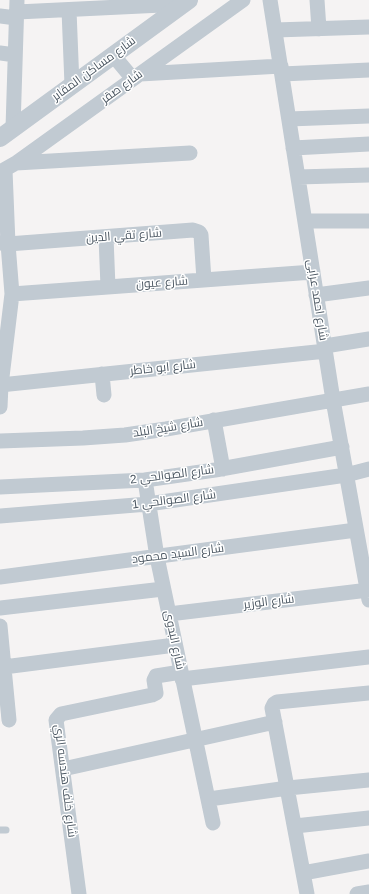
<!DOCTYPE html>
<html>
<head>
<meta charset="utf-8">
<style>
	body { margin:0 }
	canvas { display:block; background:#f5f3f3 }
</style>
</head>
<body>
<canvas width="369" height="894"></canvas>
<script>
const c = document.querySelector('canvas').getContext('2d');
c.lineJoin = 'round';
function trace(path, color, width, dash) {
  c.strokeStyle = color;
  c.lineWidth = width;
  c.lineCap = dash ? 'butt' : 'round';
  c.setLineDash(dash || []);
  c.stroke(path);
}
function drawText(font, color, halo, rows, align = 'center') {
  c.font = font + ' Helvetica,Cairo,sans-serif';
  c.lineWidth = 3;
  c.setLineDash([]);
  c.textBaseline = 'middle';
  c.strokeStyle = halo;
  c.fillStyle = color;
  for (const [text, x, y, turn = 0] of rows) {
    c.save();
    c.translate(x, y);
    c.rotate((+turn || 0) * Math.PI / 180);
    c.textAlign = isNaN(turn) ? turn : align;
    if (halo) c.strokeText(text, 0, 0);
    c.fillText(text, 0, 0);
    c.restore();
  }
}
trace(new Path2D(`
	M0,830H6`), '#c1cad2', 7);
trace(new Path2D(`
	M270,0L333,400L369,600
	M317,0L319,29
	M69,10L72,85
	M17,12L183,4
	M0,16L16,18
	M275,30L369,27
	M0,53L15,55
	M113,55L133,79
	M140,74L281,66
	M282,74L369,70
	M289,119L369,116
	M13,128L17,0
	M293,148L369,144
	M16,163L190,153
	M0,172L16,163L243,0
	M298,177L369,175
	M305,221H369
	M106,237L108,287
	M0,243L8,244L193,230L199,232L201,235L204,280
	M12,294L313,272
	M316,295L369,288
	M325,346L369,339
	M102,374L104,395
	M0,385L326,351
	M0,407L1,385L12,294L8,244L5,170
	M214,420L223,469
	M0,441L83,438L125,435L166,429L369,394
	M145,480L157,557L213,823
	M0,487L145,480L215,470L342,447
	M0,516L148,504L346,475L369,469
	M0,577L356,530
	M0,608L163,589
	M169,614L369,590
	M0,626L9,720
	M4,667L175,645
	M182,679L369,657
	M63,769L275,722
	M209,799L288,788L369,780
	M295,826L369,818
	M303,873L369,861
	M79,894L56,720L61,714L152,695L156,693L154,680L156,676L181,672
	M307,894L272,708L274,704L277,702L369,693
	M357,894L369,892`), '#c1cad2', 15);
trace(new Path2D(`
	M0,138L189,0`), '#c1cad2', 18);
drawText('12px', '#4a5661', '#fff', [
	["شارع مساكن المقابر",94,69,-36],
	["شارع صقر",122,87,-36],
	["شارع تقي الدين",124,236,-4],
	["شارع عيون",162,283,-4],
	["شارع احمد عرابى",317,300,81],
	["شارع ابو خاطر",163,368,-6],
	["شارع شيخ البلد",168,428,-9],
	["شارع الصوالحي 2",172,475,-7],
	["شارع الصوالحي 1",174,500,-7],
	["شارع السيد محمود",178,554,-7],
	["شارع الوزير",269,602,-7],
	["شارع البدوى",174,640,78],
	["شارع خلف هندسه الري",65,781,83]
]);
</script>
</body>
</html>
